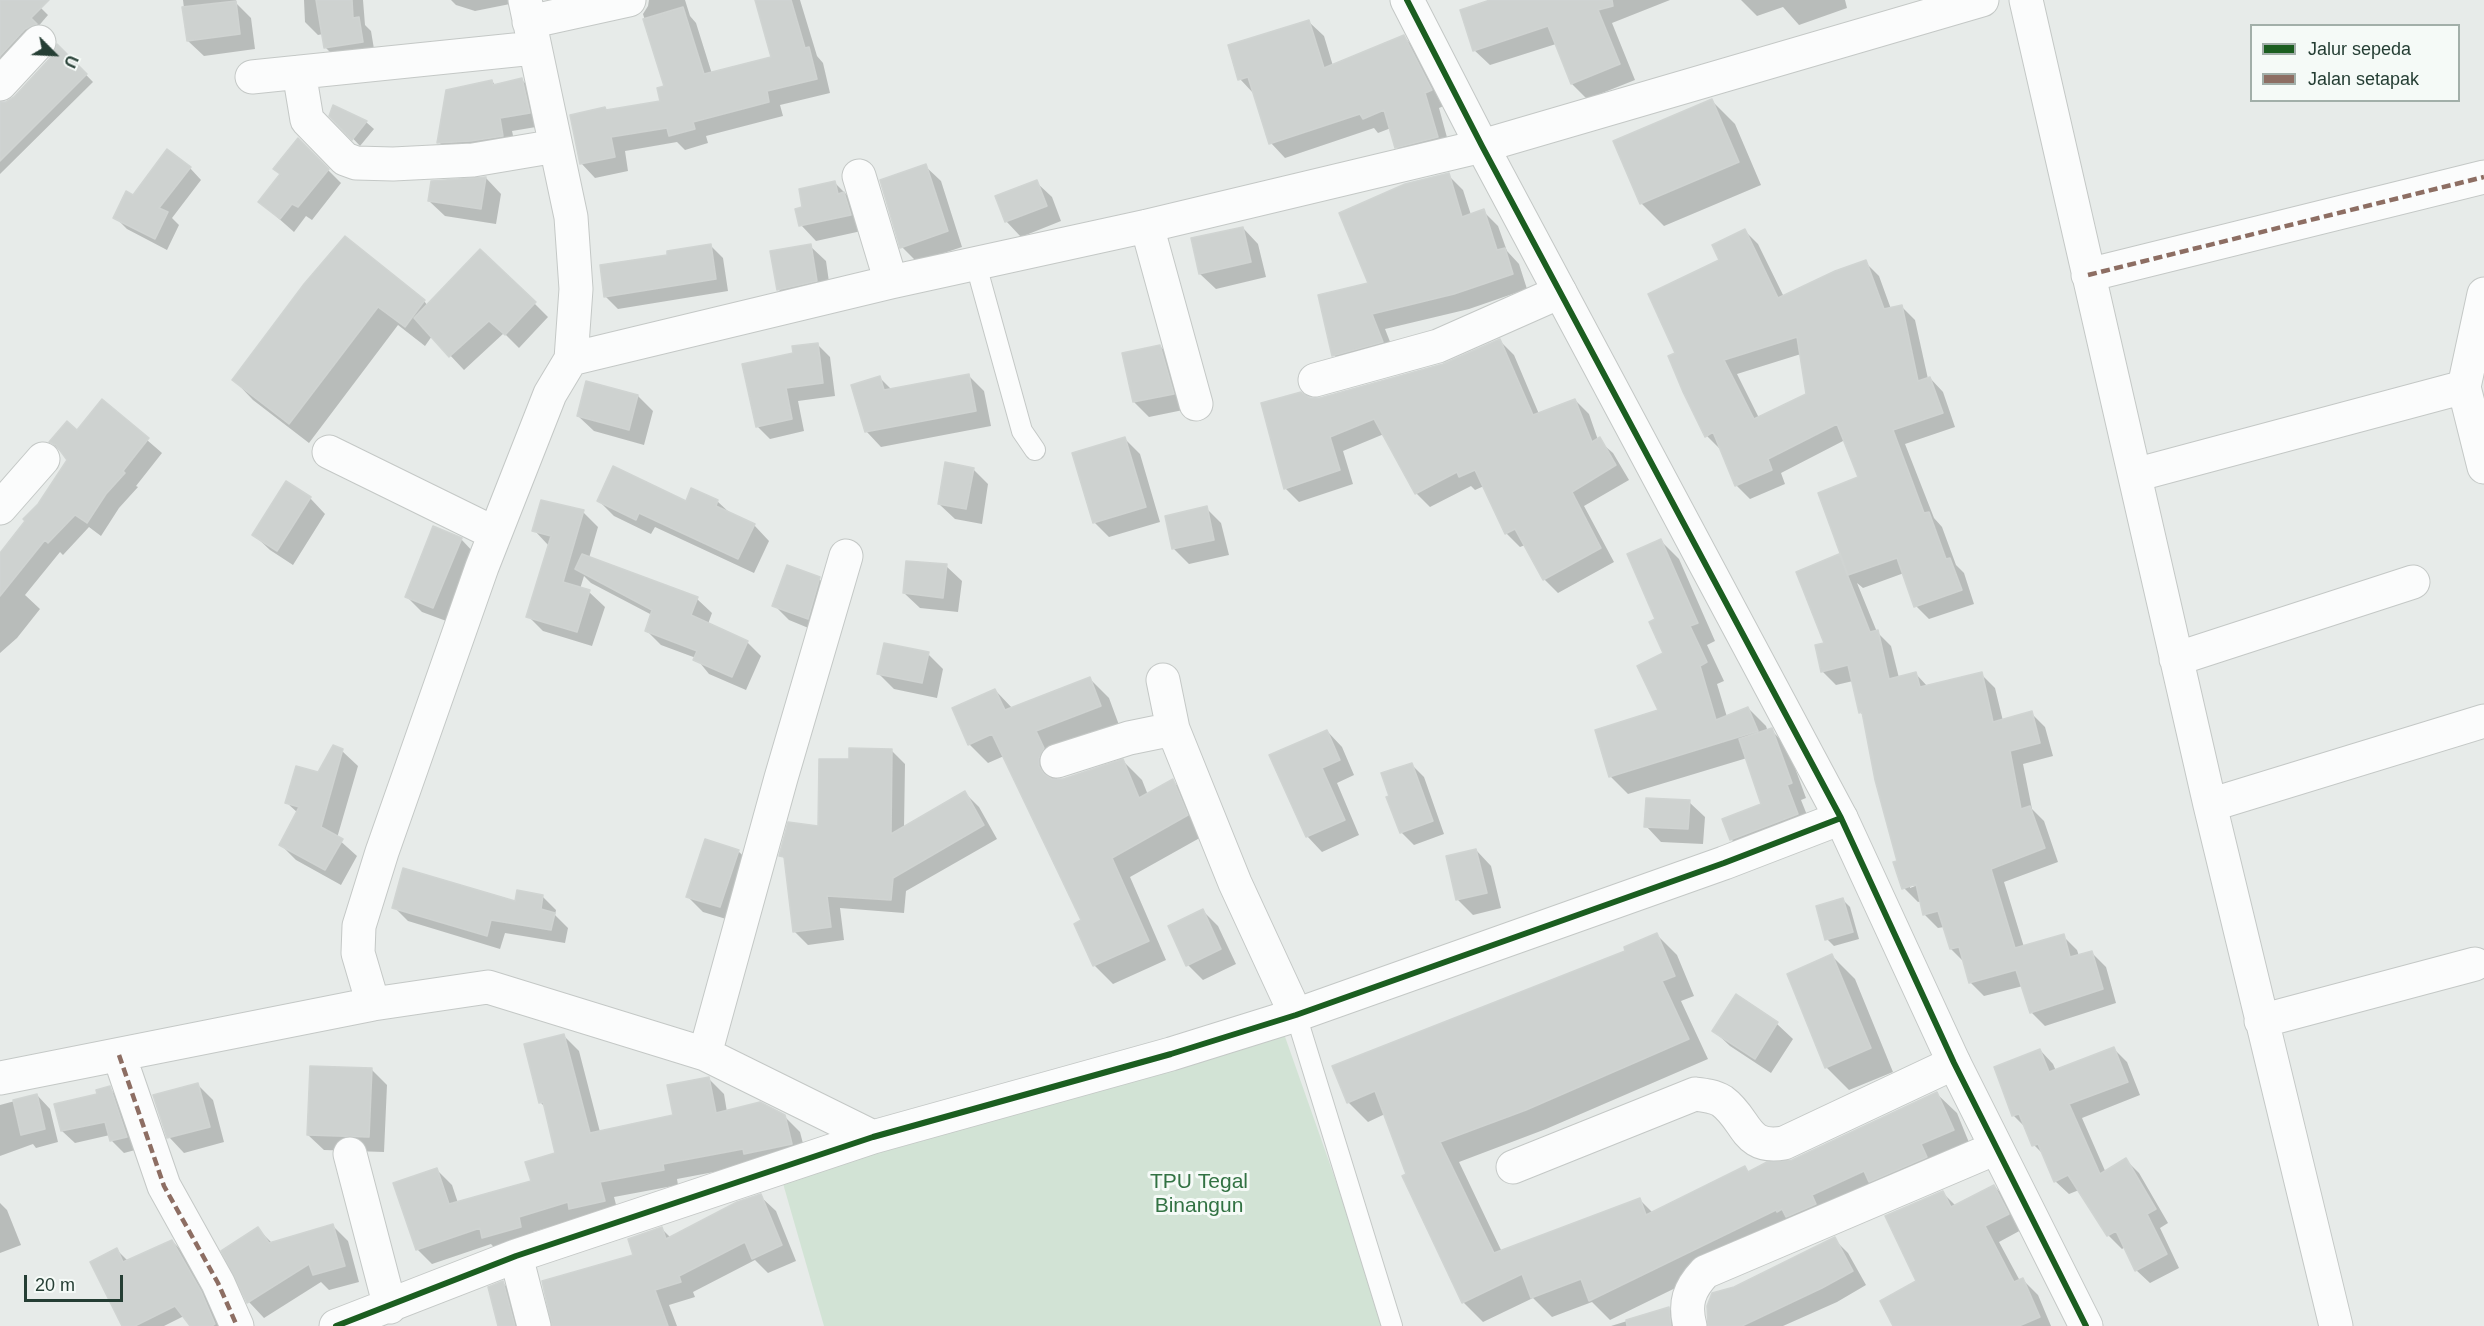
<!DOCTYPE html>
<html>
<head>
<meta charset="utf-8">
<style>
	body { margin:0 }
	#map { position:relative; width:2484px; height:1326px; overflow:hidden; background:#e7ebe9; font-family:Arial,sans-serif }
	canvas { display:block }
	.legend { position:absolute; left:2250px; top:24px; width:210px; height:78px; box-sizing:border-box; background:#f5faf7; border:2px solid #a2afa9; margin:0; padding:8px 10px; list-style:none; font-size:18px; color:#253e34 }
	.legend li { display:flex; align-items:center; gap:12px; height:30px }
	.legend b { width:30px; border:2px solid #a2afa9 }
	.north { position:absolute; left:24px; top:24px; width:60px; height:60px; -webkit-text-stroke:4px #f5faf7; paint-order:stroke; rotate:114deg; font-size:16px; font-weight:700; line-height:24px; text-align:center; color:#253e34 }
	.north::after { content:''; display:block; margin:auto; width:21px; height:27px; background:#253e34; clip-path:polygon(50% 0,100% 100%,50% 72%,0 100%) }
	.scale { position:absolute; left:24px; top:1275px; width:99px; height:27px; box-sizing:border-box; border:3px solid #253e34; border-top:0; padding-left:8px; font-size:18px; line-height:21px; white-space:nowrap; color:#253e34; -webkit-text-stroke:4px #f5faf7; paint-order:stroke }
</style>
</head>
<body>
<div id="map">
<canvas width="2484" height="1326"></canvas>
<ul class="legend">
<li><b style="height:8px;background:#1b5e20"></b>Jalur sepeda</li>
<li><b style="height:8px;background:#8d6e63"></b>Jalan setapak</li>
</ul>
<div class="north">U</div>
<div class="scale">20 m</div>
</div>
<script>
const c = document.querySelector('canvas').getContext('2d');
c.lineJoin = 'round';
function fill(path, color) {
  c.fillStyle = color;
  c.fill(path, 'evenodd');
}
function trace(path, color, width, dash) {
  c.strokeStyle = color;
  c.lineWidth = width;
  c.lineCap = dash ? 'butt' : 'round';
  c.setLineDash(dash || []);
  c.stroke(path);
}
function drawText(font, color, halo, rows, align = 'center') {
  c.font = font + ' Arial,sans-serif';
  c.lineWidth = 6;
  c.setLineDash([]);
  c.textBaseline = 'middle';
  c.strokeStyle = halo;
  c.fillStyle = color;
  for (const [text, x, y, turn = 0] of rows) {
    c.save();
    c.translate(x, y);
    c.rotate((+turn || 0) * Math.PI / 180);
    c.textAlign = isNaN(turn) ? turn : align;
    if (halo) c.strokeText(text, 0, 0);
    c.fillText(text, 0, 0);
    c.restore();
  }
}
fill(new Path2D(`
	M1283,1031L1387,1326H824L782,1180Z`), '#d2e3d5');
fill(new Path2D(`
	M1,0H33L48,15L0,71Z
	M183,0H236V3L251,18L255,49L204,56L188,41Z
	M304,0H363L365,25L371,31L375,55L338,60L325,47L323,34L318,35L305,22Z
	M451,0H510V4L475,11L456,5Z
	M649,0H685L690,16L696,23L712,74L773,58L756,0H800L817,56L823,63L830,93L780,105L783,116L706,136L708,143L685,150L677,142L625,151L628,171L595,178L581,163L605,108L608,111L662,103L666,87L643,14L648,6Z
	M1495,0H1670L1612,23L1635,80L1587,99L1572,84L1556,44L1490,65L1474,50Z
	M1741,0H1845L1847,8L1799,25L1783,7L1757,16Z
	M1309,22L1324,36L1333,66L1404,37L1418,51L1446,105L1439,108L1451,152L1411,161L1396,147L1391,128L1378,133L1374,128L1285,158L1271,143L1254,94L1240,79Z
	M58,46L93,82L0,174V104L7,103L14,98L54,56Z
	M522,80L535,93L542,126L512,131L516,149L452,156L439,142L492,81L496,86Z
	M1712,101L1735,124L1761,185L1664,226L1641,203L1615,142Z
	M334,107L366,122L374,129L360,146L331,115Z
	M298,140L341,183L312,220L306,216L294,232L260,202L281,175Z
	M925,166L941,181L962,247L917,262L902,247Z
	M190,168L201,180L172,218L179,225L167,250L127,229L115,217L133,196Z
	M1448,175L1463,190L1471,215L1483,211L1498,226L1507,251L1519,264L1527,289L1469,309L1385,329L1396,357L1348,370L1334,355L1370,284Z
	M486,178L501,194L496,224L445,216L429,201Z
	M1036,182L1052,197L1061,221L1021,237L1006,221Z
	M835,183L850,198L866,230L816,241L801,225L804,208Z
	M1243,228L1258,244L1266,277L1216,289L1200,274L1193,240Z
	M1744,230L1758,244L1784,297L1865,262L1879,276L1891,309L1901,306L1915,320L1928,379L1930,378L1943,392L1955,427L1905,444L1934,518L1942,527L1956,565L1964,573L1974,604L1929,619L1916,606L1904,573L1863,588L1857,583L1877,632L1891,646L1899,678L1916,674L1928,687L1981,674L1995,688L2003,721L2031,713L2045,727L2053,756L2023,764L2032,809L2044,821L2058,862L2004,882L2024,947L2063,936L2077,950L2079,956L2092,953L2106,967L2116,1003L2045,1026L2031,1012L2023,986L1984,996L1970,982L1965,963L1951,949L1944,927L1938,928L1924,914L1921,901L1918,902L1904,888L1865,717L1860,712L1853,681L1836,685L1822,671L1839,556L1845,562L1860,478L1845,440L1781,473L1785,484L1750,499L1736,485L1720,449L1707,436L1677,354L1721,261ZM1801,354L1807,395L1759,418L1737,374ZM1922,881L1923,883L1910,888V885Z
	M711,246L723,258L728,291L618,309L605,296L669,256Z
	M810,246L826,261L831,296L794,305L778,289Z
	M305,285L424,301L428,306L534,303L548,317L519,348L504,333L464,370L432,336L425,346L398,325L309,443L253,400L234,380Z
	M1500,341L1514,355L1539,414L1575,400L1589,414L1598,440L1613,453L1629,480L1584,506L1614,562L1558,593L1544,579L1525,545L1520,547L1506,533L1484,486L1475,490L1471,486L1430,507L1416,493L1384,434L1343,451L1353,484L1299,502L1285,488L1309,399L1320,400L1444,365Z
	M817,344L830,357L835,396L798,401L804,431L770,439L757,426L795,354Z
	M1160,346L1175,362L1188,409L1149,417L1134,402Z
	M969,376L984,391L991,426L881,447L866,431L880,378L892,390Z
	M638,396L653,411L644,445L594,431L578,416Z
	M102,401L162,453L136,486L138,487L119,508L101,536L89,527L63,555L60,552L25,595L40,609L17,638L0,653V558L39,505L69,460L51,442L77,432Z
	M1125,439L1140,454L1160,522L1109,537L1094,522Z
	M973,469L988,484L982,524L955,519L939,504Z
	M310,498L325,514L293,565L270,550L254,535Z
	M599,501L686,503L717,501L731,514L754,525L769,541L754,573L655,527L651,534L614,516Z
	M1206,508L1221,523L1229,555L1189,564L1174,549Z
	M583,512L598,527L589,558L697,599L712,613L708,624L747,642L761,656L746,690L709,674L696,658L661,645L646,630L652,615L591,583L584,576L580,589L589,592L605,607L592,646L543,631L528,616L549,546L534,530Z
	M461,539L476,555L449,622L422,612L407,597Z
	M1661,541L1679,559L1715,641L1707,645L1724,681L1717,684L1727,717L1748,708L1766,726L1768,732L1772,731L1787,746L1806,798L1801,800L1813,830L1747,855L1732,840L1724,820L1763,805L1747,758L1628,794L1610,776L1660,711L1665,654L1657,620Z
	M946,566L962,581L958,612L920,608L904,593Z
	M819,579L835,594L823,634L789,620L774,605Z
	M928,654L943,669L937,698L894,689L879,674Z
	M1090,679L1109,698L1119,725L1057,776V781L1123,761L1142,780L1148,795L1173,781L1191,800L1205,835L1130,877L1166,960L1113,984L1094,965L1076,925L1083,921L1004,756L988,763L969,744L995,690L1013,709Z
	M1327,731L1342,747L1354,775L1337,783L1359,835L1322,852L1307,836Z
	M891,750L905,764L904,828L965,793L979,807L997,839L906,891L904,913L840,908L844,940L808,945L794,931L786,860L781,855L819,828L851,761Z
	M342,751L358,766L337,838L357,856L341,885L296,860L281,845L298,813L287,803Z
	M1411,764L1424,777L1444,834L1414,845L1401,832Z
	M1689,802L1705,817L1703,844L1661,842L1646,826Z
	M1476,850L1491,866L1501,908L1473,915L1457,899Z
	M738,851L754,866L736,922L703,912L688,897Z
	M542,896L556,910L555,915L568,928L565,943L505,933L500,949L408,921L394,907L516,903Z
	M1842,899L1850,907L1859,939L1834,946L1827,939Z
	M1203,911L1218,926L1236,964L1203,980L1188,965Z
	M1657,935L1677,955L1694,996L1681,1001L1708,1059L1546,1129L1459,1162L1502,1252L1640,1200L1653,1213L1745,1168L1749,1172L1792,1161L1937,1094L1957,1113L1972,1150L1796,1229L1610,1320L1592,1302L1552,1317L1533,1298L1483,1322L1463,1302L1408,1175L1385,1114L1368,1122L1348,1102Z
	M1832,956L1855,979L1893,1072L1849,1090L1826,1067Z
	M1736,996L1777,1024L1793,1039L1771,1073L1730,1046L1714,1031Z
	M563,1035L579,1051L600,1132L674,1117L709,1079L724,1094L727,1112L784,1116L800,1132L807,1159L756,1164L677,1179L678,1185L614,1197L619,1216L580,1218L533,1232L536,1242L499,1253L491,1244L432,1264L417,1249L437,1170L452,1185L458,1203L533,1182L557,1154L546,1108L541,1103Z
	M2114,1049L2127,1062L2140,1095L2082,1118L2106,1173L2126,1160L2139,1173L2168,1223L2160,1228L2179,1268L2150,1283L2136,1270L2125,1247L2122,1249L2108,1235L2079,1190L2069,1194L2055,1181L2045,1156L2034,1145L2027,1129L2013,1115L2040,1050L2053,1064L2056,1071Z
	M371,1069L387,1085L384,1152L324,1150L308,1135Z
	M198,1085L213,1100L224,1142L184,1153L169,1137Z
	M109,1088L122,1101L139,1149L124,1153L112,1141L110,1135L75,1143L62,1131Z
	M37,1095L50,1109L58,1142L36,1148L33,1144L0,1156V1105Z
	M1994,1186L2009,1201L2023,1229L1999,1242L2020,1281L2023,1280L2038,1295L2051,1326H1895L1918,1282L1943,1193L1956,1206Z
	M760,1196L776,1211L796,1261L768,1273L755,1260L693,1292L695,1297L669,1305L677,1326H568L662,1229L671,1238Z
	M0,1203L7,1210L21,1245L0,1253Z
	M333,1226L348,1241L359,1282L329,1290L321,1282L264,1318L249,1302L223,1251L258,1229L273,1244Z
	M1834,1239L1848,1253L1866,1285L1837,1302L1783,1326H1711L1734,1288Z
	M172,1241L182,1251L221,1326H192L184,1316L164,1326H124L117,1250L128,1261Z
	M503,1283L510,1290L519,1326H501Z
	M1669,1308L1684,1326H1611Z`), '#0003');
const building = new Path2D(`
	M0,0H49L31,18L37,24L25,29L0,56Z
	M316,0H352L353,18L359,17L363,42L324,48Z
	M755,0H791L805,48L809,47L817,79L767,91L769,102L693,122L695,129L669,136L667,128L611,137L615,157L580,164L570,115L605,107L606,110L660,101L657,88L664,86L643,19L683,7L704,74L771,57Z
	M1490,0H1612L1613,6L1598,10L1620,64L1571,84L1548,26L1473,51L1460,10Z
	M236,1L240,34L187,41L182,7Z
	M1309,20L1324,68L1404,35L1432,90L1425,93L1438,137L1395,148L1384,110L1363,119L1360,114L1269,144L1248,77L1238,80L1228,45Z
	M57,44L87,74L0,161V102H6L14,97L53,55Z
	M522,78L530,113L500,118L503,136L471,141L437,143L446,90L492,80L493,85Z
	M1712,99L1739,162L1640,204L1613,141Z
	M333,105L367,121L352,140L329,116Z
	M298,138L329,169L298,207L292,204L280,219L258,202L280,174L273,169Z
	M167,149L191,167L159,208L168,212L155,239L113,218L126,191L133,195Z
	M926,164L948,231L900,248L880,180Z
	M1449,173L1462,217L1484,209L1497,250L1505,248L1513,274L1454,294L1372,314L1383,342L1332,356L1318,295L1368,283L1339,213L1405,184Z
	M486,177L481,209L428,201L431,181Z
	M1037,180L1047,206L1005,222L995,196Z
	M835,181L838,194L844,192L851,215L799,226L795,209L802,207L799,189Z
	M1243,227L1251,262L1199,274L1191,238Z
	M1745,229L1778,298L1835,271L1866,260L1884,309L1902,305L1918,381L1930,377L1943,413L1893,430L1924,513L1929,512L1946,559L1950,558L1962,590L1914,607L1897,558L1848,575L1818,493L1858,477L1837,424L1768,459L1772,470L1735,486L1713,432L1705,437L1683,392L1668,356L1675,353L1648,294L1719,260L1712,245ZM1797,337L1806,394L1754,419L1724,360Z
	M345,236L425,300L405,327L378,307L289,424L232,380L304,284Z
	M711,244L716,279L604,297L600,265L667,255V251Z
	M811,244L817,281L777,290L770,251Z
	M480,249L536,302L505,335L489,321L449,357L414,318Z
	M1500,339L1533,415L1575,399L1592,442L1600,437L1616,465L1572,492L1601,548L1543,580L1515,529L1505,534L1475,470L1459,477L1457,472L1415,494L1374,419L1330,437L1340,470L1284,489L1261,403L1301,392L1310,398H1320L1443,364Z
	M818,343L823,383L786,388L792,419L756,427L742,364L793,353L792,346Z
	M1160,345L1174,394L1133,402L1122,353Z
	M969,374L976,411L865,432L851,385L880,376L884,390Z
	M586,381L638,395L629,430L577,416Z
	M102,399L149,438L123,471L125,473L106,494L87,523L75,515L48,543L45,540L0,596V553L25,521L23,519L38,504L67,460L56,445L49,442L67,421L77,430Z
	M1125,437L1146,507L1093,523L1072,453Z
	M945,462L974,468L966,509L938,504Z
	M613,466L686,501L691,488L718,500L716,506L755,524L738,559L639,513L636,520L597,501Z
	M286,481L311,497L277,551L252,535Z
	M541,500L584,510L563,582L590,590L577,632L526,617L551,536L532,531Z
	M1207,506L1214,540L1172,549L1165,516Z
	M433,526L462,538L433,608L405,597Z
	M1661,539L1698,623L1690,626L1707,662L1700,666L1716,720L1748,707L1758,731L1609,777L1595,730L1658,710L1637,666L1663,653L1649,622L1655,619L1627,554Z
	M582,554L698,597L691,615L748,641L732,677L693,660L697,651L645,631L652,610L575,569Z
	M1839,554L1870,632L1878,630L1889,679L1916,672L1920,687L1982,672L1993,722L2032,711L2040,743L2010,751L2021,809L2030,806L2045,848L1991,869L2015,948L2064,934L2070,957L2092,951L2103,989L2030,1013L2016,970L1969,983L1959,947L1950,949L1938,911L1923,915L1916,884L1902,889L1893,862L1897,861L1875,780L1862,712L1859,713L1848,665L1821,672L1815,645L1824,643L1796,572Z
	M906,561L947,564L943,598L903,593Z
	M787,565L820,577L808,619L772,606Z
	M884,643L929,652L922,683L877,674Z
	M1090,677L1101,706L1036,731L1044,748L1039,758V766L1044,774L1052,779H1063L1123,759L1139,798L1173,779L1188,815L1112,858L1149,941L1093,966L1074,924L1081,920L992,734L968,745L952,708L995,689L1005,710Z
	M1772,728L1792,783L1787,785L1798,814L1730,840L1722,819L1761,804L1739,739Z
	M1327,730L1340,760L1322,768L1345,820L1306,837L1269,755Z
	M333,745L343,749L321,827L343,839L325,870L279,845L299,807L285,803L296,766L318,772Z
	M849,748L892,749L891,834L965,791L984,825L893,878L891,900L827,896L831,927L793,932L784,857L779,856L788,822L818,826L819,759H849Z
	M1412,763L1433,821L1400,833L1386,797L1389,796L1381,773Z
	M1646,798L1690,800L1688,829L1644,827Z
	M705,839L739,850L720,907L686,897Z
	M1476,849L1487,893L1456,900L1446,856Z
	M403,868L515,901L517,890L543,895L541,909L555,913L551,930L491,920L487,936L392,908Z
	M1843,898L1853,932L1825,940L1816,906Z
	M1203,909L1221,949L1186,966L1168,926Z
	M1657,933L1675,976L1662,981L1689,1039L1526,1110L1440,1142L1494,1253L1640,1198L1646,1215L1745,1166L1748,1172L1767,1162L1792,1160L1937,1092L1954,1130L1921,1144L1927,1157L1869,1182L1864,1171L1812,1195L1816,1204L1786,1217L1782,1209L1777,1212L1776,1210L1589,1301L1581,1279L1531,1298L1522,1274L1462,1303L1402,1176L1406,1174L1375,1091L1347,1103L1332,1066L1625,951L1624,947Z
	M1832,954L1871,1048L1825,1068L1787,974Z
	M1736,994L1778,1022L1755,1059L1712,1031Z
	M564,1034L590,1133L673,1115L667,1085L709,1077L716,1113L760,1102L785,1115L792,1144L744,1154L743,1149L663,1164L664,1170L600,1182L605,1201L569,1209L568,1202L519,1217L521,1227L482,1238L480,1228L416,1250L393,1183L437,1168L449,1204L531,1181L525,1162L555,1153L543,1102L539,1103L524,1044Z
	M2114,1047L2128,1082L2069,1104L2100,1174L2126,1158L2156,1209L2147,1214L2167,1254L2135,1271L2116,1231L2107,1236L2068,1175L2054,1182L2038,1144L2032,1146L2019,1114L2012,1116L1994,1067L2040,1049L2049,1072Z
	M310,1066L372,1068L369,1137L307,1135Z
	M198,1083L210,1127L167,1138L153,1095Z
	M110,1086L127,1137L110,1141L105,1122L61,1131L54,1104L97,1094L96,1090Z
	M37,1094L45,1129L21,1135L13,1100Z
	M1994,1185L2009,1214L1985,1226L2014,1282L2023,1278L2040,1317L2019,1326H1893L1880,1301L1916,1281L1885,1216L1943,1191L1951,1207Z
	M761,1194L782,1245L752,1259L745,1242L679,1276L681,1282L655,1290L668,1326H552L542,1281L633,1255L628,1239L662,1227L666,1239L737,1202Z
	M333,1224L345,1266L313,1275L309,1264L247,1303L221,1251L258,1227L269,1243Z
	M1835,1237L1853,1271L1822,1288L1742,1326H1708L1707,1306L1712,1293L1734,1287Z
	M172,1240L201,1291L215,1324L212,1326H190L175,1306L135,1326H122L90,1262L117,1248L123,1262Z
	M503,1281L515,1326H498L488,1287Z
	M1669,1307L1671,1326H1627L1626,1320Z`);
fill(building, '#ced2d0');
trace(building, '#d0d4d2', 1.5);
const service = new Path2D(`
	M976,265L1022,431L1035,450
	M1296,1015L1392,1326`);
const minor = new Path2D(`
	M2026,0L2210,805L2336,1326
	M529,22L629,0
	M299,72L307,120L345,159L356,163L393,164L473,160L556,146
	M252,77L534,48
	M0,84L39,42
	M859,176L891,282
	M1147,226L1196,404
	M2088,275L2484,177
	M2484,294L2464,387L2484,467
	M571,359L891,282L1147,226L1482,146L1982,0
	M1315,380L1438,346L1560,292
	M329,452L494,533
	M2135,475L2464,387
	M0,508L43,459
	M2176,659L2413,582
	M1163,680L1173,729L1235,883L1296,1015
	M1057,761L1129,738L1173,729
	M2210,805L2484,721
	M373,1004L358,953L359,926L382,852L482,567L550,394L571,359L576,289L571,217L525,0
	M2261,1021L2475,964
	M705,1054L781,778L846,556
	M119,1055L164,1186L218,1283L237,1326
	M0,1078L373,1004L488,987L705,1054L873,1137
	M350,1154L390,1307
	M1513,1167L1695,1094C1704,1095 1714,1096 1722,1101C1748,1120 1744,1150 1784,1143L1954,1063
	M516,1256L534,1326
	M336,1326L516,1256L873,1137L1171,1054L1296,1015L1724,863L1841,818
	M1690,1326C1684,1303 1689,1289 1705,1272L1996,1148`);
const tertiary = new Path2D(`
	M1407,0L1482,146L1841,818L1954,1063L2086,1326`);
trace(service, '#c4c8c6', 22);
trace(minor, '#c4c8c6', 35);
trace(tertiary, '#c4c8c6', 35);
trace(service, '#fbfcfc', 20);
trace(minor, '#fbfcfc', 33);
trace(tertiary, '#fbfcfc', 33);
trace(new Path2D(`
	M2088,275L2484,177
	M119,1055L164,1186L218,1283L237,1326`), '#8d6e63', 4.5, [9, 4.5]);
trace(new Path2D(`
	M1407,0L1482,146L1841,818L1954,1063L2086,1326
	M336,1326L516,1256L873,1137L1171,1054L1296,1015L1724,863L1841,818`), '#1b5e20', 6);
drawText('21px', '#327243', '#f5faf7', [
	["TPU Tegal",1199,1182],
	["Binangun",1199,1206]
]);
</script>
</body>
</html>
